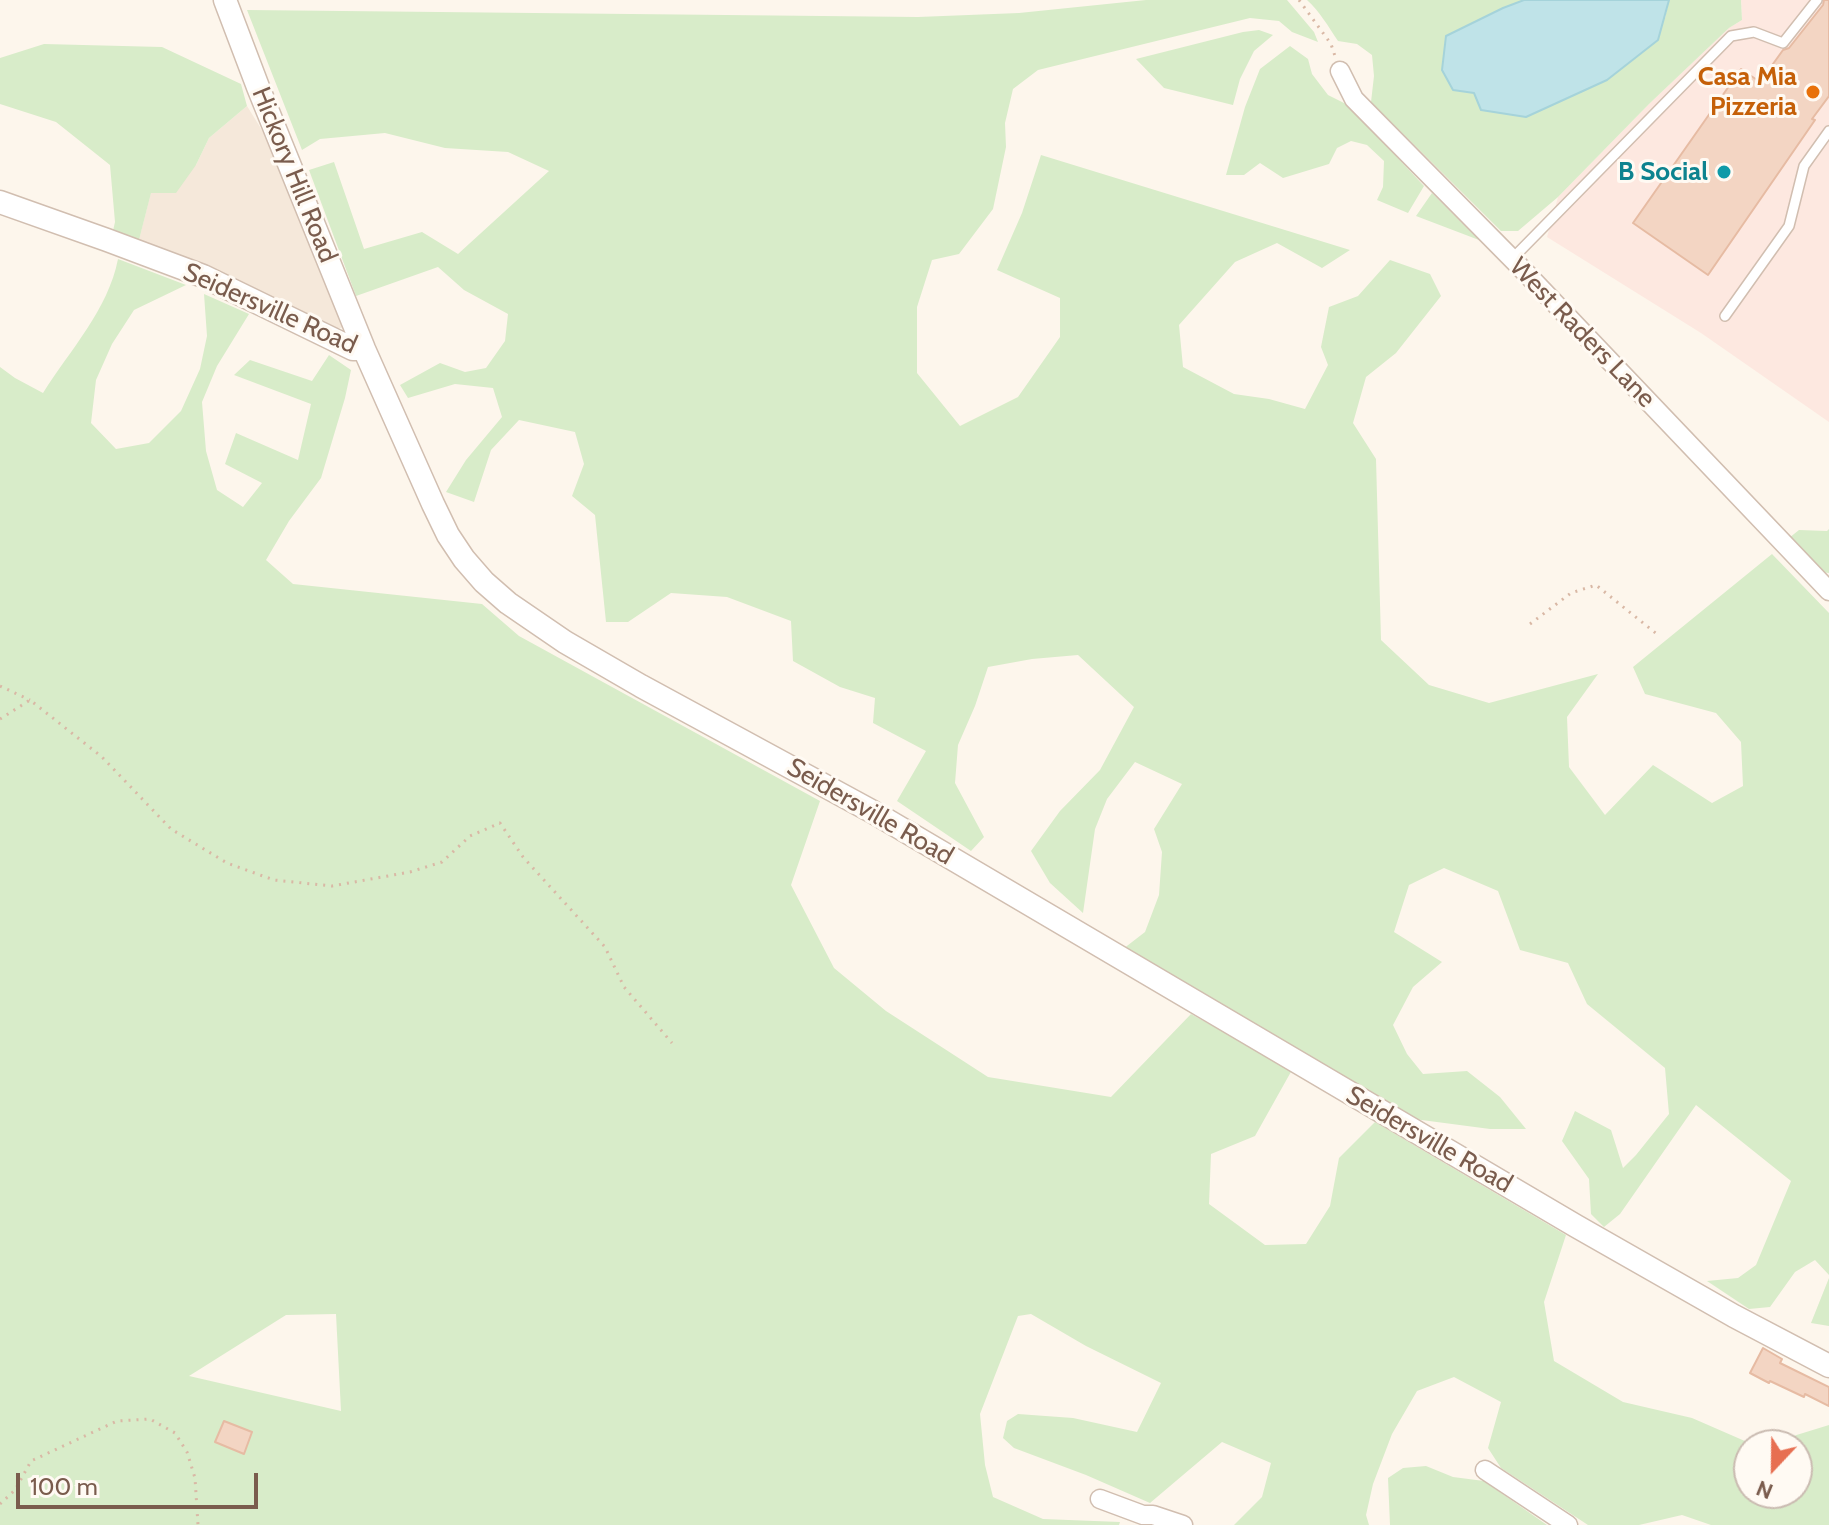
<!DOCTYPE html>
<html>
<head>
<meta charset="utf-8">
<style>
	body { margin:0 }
	#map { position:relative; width:1829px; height:1525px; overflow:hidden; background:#fdf6ec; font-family:Cabin,sans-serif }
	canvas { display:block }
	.north { position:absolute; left:1733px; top:1429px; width:80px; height:80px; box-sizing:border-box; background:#fffaf3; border:2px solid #cabbb1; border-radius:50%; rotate:202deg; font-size:22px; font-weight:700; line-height:32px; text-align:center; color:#7a5c4d }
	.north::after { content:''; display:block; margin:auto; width:28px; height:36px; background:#e76f51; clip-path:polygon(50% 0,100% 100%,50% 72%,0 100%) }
	.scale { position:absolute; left:16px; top:1473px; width:242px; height:36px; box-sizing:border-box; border:4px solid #7a5c4d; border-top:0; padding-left:10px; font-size:24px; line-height:28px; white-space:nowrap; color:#7a5c4d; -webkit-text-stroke:6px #fffaf3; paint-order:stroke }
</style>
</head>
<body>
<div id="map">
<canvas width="1829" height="1525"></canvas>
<div class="north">N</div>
<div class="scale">100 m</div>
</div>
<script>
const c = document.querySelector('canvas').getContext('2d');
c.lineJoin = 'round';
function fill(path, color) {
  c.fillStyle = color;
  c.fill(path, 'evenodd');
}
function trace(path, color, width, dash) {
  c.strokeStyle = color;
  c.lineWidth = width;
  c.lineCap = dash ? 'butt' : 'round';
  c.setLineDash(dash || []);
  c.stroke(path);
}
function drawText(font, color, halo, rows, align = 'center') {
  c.font = font + ' Cabin,sans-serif';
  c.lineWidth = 6;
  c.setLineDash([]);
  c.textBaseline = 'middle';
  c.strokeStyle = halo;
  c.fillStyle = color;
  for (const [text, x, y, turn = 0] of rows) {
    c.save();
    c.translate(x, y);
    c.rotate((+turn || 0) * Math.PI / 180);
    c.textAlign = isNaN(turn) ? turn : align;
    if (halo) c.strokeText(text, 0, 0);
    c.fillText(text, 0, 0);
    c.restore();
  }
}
fill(new Path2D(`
	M247,106L265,135L293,196L345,327L330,330L138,244L151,192L196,165L209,138Z`), '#f5e8da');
fill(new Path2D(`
	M1741,0H1829V422L1701,333L1547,237L1558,197L1649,104L1729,28L1742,20Z`), '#fde8e0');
fill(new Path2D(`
	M1146,0H1287L1314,32L1318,42L1292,32L1279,21L1250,18L1038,70L1013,89L1005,123L1006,147L993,209L959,254L932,260L917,307V373L960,426L1018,397L1060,337V298L997,270L1022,213L1041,155L1350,250L1322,268L1277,243L1235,262L1179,325L1183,367L1234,394L1269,399L1305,409L1328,365L1321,347L1329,307L1358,296L1390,260L1430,274L1441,296L1396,353L1366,377L1353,423L1376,459L1381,640L1429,685L1489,703L1598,674L1567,717L1569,767L1605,815L1653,765L1712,803L1743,786L1741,742L1716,713L1645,694L1633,667L1772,554L1829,613V1275L1815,1260L1795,1272L1770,1307L1749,1309L1707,1281L1738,1278L1756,1265L1791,1181L1696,1105L1620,1214L1604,1227L1591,1214L1589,1179L1562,1141L1575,1111L1611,1130L1623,1168L1636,1155L1669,1114L1665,1068L1587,1004L1568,963L1520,950L1498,891L1444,868L1409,885L1394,932L1442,962L1413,987L1393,1025L1407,1054L1423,1074L1467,1071L1500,1097L1526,1129H1490L1414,1119L1123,949L1145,932L1159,895L1162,852L1154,829L1182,784L1135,762L1107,799L1095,829L1083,913L1050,883L1031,851L1060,811L1100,770L1134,707L1078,655L1032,659L988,667L975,706L958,745L955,783L984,837L971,851L897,801L926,751L873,723L875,698L840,687L793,661L791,621L727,597L671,593L628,622H606L595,515L572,496L584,464L575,432L519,420L491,450L474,502L446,492L466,460L502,417L493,388L455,384L408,398L400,385L440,363L465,372L486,368L505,341L508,314L464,290L438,267L356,296L309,170L334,162L364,249L422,232L458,254L549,171L508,152L445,148L385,133L320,139L302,150L247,10L918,17L1019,13Z
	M1307,0H1524L1503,8L1665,18L1669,0H1741L1742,20L1729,28L1649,104L1558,197L1518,231H1501L1371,102L1374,76L1372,55L1357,44L1338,41C1328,26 1320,12 1307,0Z
	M1259,30L1273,35L1254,51L1240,79L1233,105L1164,88L1136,59L1243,32Z
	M44,44L162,47L241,84L247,106L209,138L196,165L176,193H151L138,244L112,235L115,222L110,165L56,122L0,104V58Z
	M1290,46L1308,59L1312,74L1328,95L1348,105L1424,186L1408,213L1377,200L1383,187L1384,161L1367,145L1351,141L1337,148L1329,164L1283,178L1260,163L1244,175H1226L1245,107L1260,69Z
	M1432,193L1479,240L1416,216Z
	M118,259L186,285L134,310L112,344L96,380L91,423L116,449L149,443L181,411L200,369L207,336L204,294L249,314L217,366L202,402L206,451L217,490L243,507L262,483L225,464L236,433L298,460L311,404L234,375L250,360L312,381L329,355L351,370L345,398L321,478L289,521L266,560L293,584L482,604L519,636L820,801L791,885L834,968L886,1011L988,1077L1111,1097L1191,1014L1292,1070L1255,1136L1211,1154L1209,1204L1265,1245L1306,1244L1330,1206L1339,1158L1375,1122L1566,1235L1544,1302L1554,1361L1623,1402L1692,1418L1754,1445H1749V1493H1797V1445H1764L1829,1425V1525H1711L1682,1515L1639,1525H1588L1501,1468L1488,1448L1501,1402L1454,1377L1417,1391L1392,1434L1373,1484L1366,1515L1369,1525H1234L1262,1497L1271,1463L1222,1442L1150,1503L1086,1475L1014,1448L1003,1438L1007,1421L1018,1414L1073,1418L1137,1432L1161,1383L1086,1346L1031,1314L1018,1316L980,1414L985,1465L993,1497L1043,1519L1120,1522L1119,1525H0V367L15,378L43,393C70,350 108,310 118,259ZM336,1314L341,1411L189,1376L286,1315Z
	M1829,529V573L1820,572L1789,538L1799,530L1827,531Z
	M1829,1278V1326L1811,1323Z
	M1426,1466L1453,1477L1484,1481L1547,1525H1390L1388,1478L1403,1468Z`), '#d8ecc9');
const water = new Path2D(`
	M1524,0H1669L1658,40L1607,80L1526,117L1481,110L1474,93L1453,90L1442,70L1446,36L1503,8Z`);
fill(water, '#bfe3e8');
trace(water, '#a5d3da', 2);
const building = new Path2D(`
	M1824,0H1829V96L1812,119L1815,120L1708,275L1633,223L1741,69L1760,82L1783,50L1789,48L1823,5Z
	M1763,1348L1782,1359L1780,1363L1829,1387V1406L1805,1394L1804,1397L1770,1381L1769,1383L1750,1373Z
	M224,1421L252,1432L244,1454L215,1442Z`);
fill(building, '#f3d5c3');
trace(building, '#e6bba3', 2);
const service = new Path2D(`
	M1512,259L1731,36L1754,32L1783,43L1817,0
	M1725,316L1789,226L1804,166L1829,131`);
const minor = new Path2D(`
	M1340,71L1354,99L1526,273L1829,591
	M1485,1470L1568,1525
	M1100,1499L1143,1515H1153L1183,1525`);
const tertiary = new Path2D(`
	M225,0L258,87L364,349L433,504L448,535L464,559L484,582L508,603L565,642L641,686L873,812L1576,1226L1734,1316L1829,1366
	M0,202L107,240L203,276L353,349H364`);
trace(service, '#d1beb0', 12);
trace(minor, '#d1beb0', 21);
trace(tertiary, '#d1beb0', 25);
trace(new Path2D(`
	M1299,0L1331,44L1335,56
	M1530,624L1571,593L1596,585L1658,635
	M0,686L30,700
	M0,719L30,700L102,757L171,829L227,863L274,880L332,886L410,872L442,862L470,836L500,823L523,857L605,947L624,987L672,1043
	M0,1504L15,1490L31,1461L117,1421L150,1419L175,1433L187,1452L195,1478L198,1525`), '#d9b8a5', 3, [2, 6]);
trace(service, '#fff', 9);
trace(minor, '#fff', 18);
trace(tertiary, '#fff', 22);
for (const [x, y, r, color] of [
	[1813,92,8,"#e8710a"],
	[1724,172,8,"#0f9aa8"]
]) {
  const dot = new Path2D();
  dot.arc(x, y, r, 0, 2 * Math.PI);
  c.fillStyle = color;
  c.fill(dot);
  trace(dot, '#fffaf3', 3);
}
drawText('bold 26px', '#c56008', '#fffaf3', [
	["Casa Mia",1797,77],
	["Pizzeria",1797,107]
], 'right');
drawText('bold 26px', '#0d838f', '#fffaf3', [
	["B Social",1708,172]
], 'right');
drawText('26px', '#7a5c4d', '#fffaf3', [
	["Hickory Hill Road",294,175,68],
	["Seidersville Road",270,309,24],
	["West Raders Lane",1582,333,46],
	["Seidersville Road",870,812,30],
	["Seidersville Road",1429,1140,30]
]);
</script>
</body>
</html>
